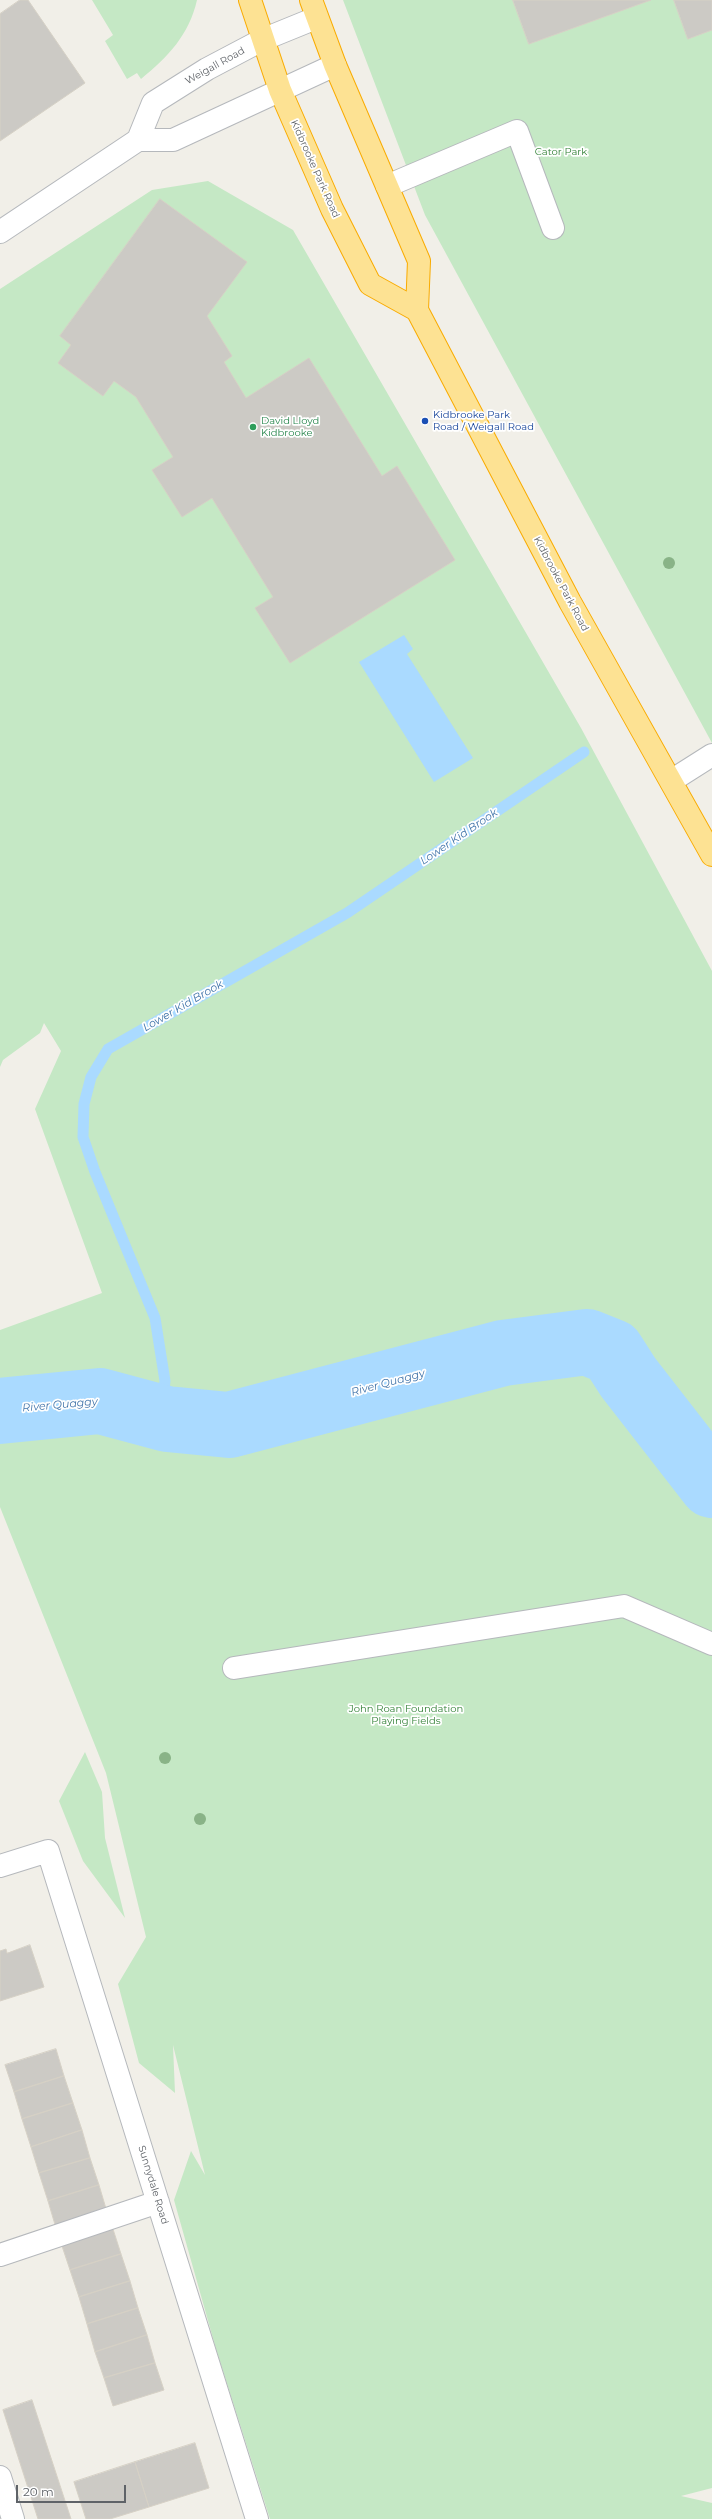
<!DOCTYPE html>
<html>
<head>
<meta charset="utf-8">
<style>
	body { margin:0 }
	#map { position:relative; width:712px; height:2519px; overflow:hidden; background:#f1efe8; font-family:Montserrat,sans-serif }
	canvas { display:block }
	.scale { position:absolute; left:16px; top:2485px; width:110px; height:18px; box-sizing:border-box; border:2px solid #5f6368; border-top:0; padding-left:5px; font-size:12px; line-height:14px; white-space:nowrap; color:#5f6368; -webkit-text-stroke:3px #fff; paint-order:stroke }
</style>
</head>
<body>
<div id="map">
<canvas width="712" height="2519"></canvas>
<div class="scale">20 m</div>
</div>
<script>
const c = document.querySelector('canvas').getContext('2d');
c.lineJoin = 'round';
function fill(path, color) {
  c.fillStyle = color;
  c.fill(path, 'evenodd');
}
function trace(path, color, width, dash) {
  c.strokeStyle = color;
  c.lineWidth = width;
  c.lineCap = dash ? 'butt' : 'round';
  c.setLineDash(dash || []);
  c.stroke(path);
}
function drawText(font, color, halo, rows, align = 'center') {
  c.font = font + ' Montserrat,sans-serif';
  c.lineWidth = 3.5;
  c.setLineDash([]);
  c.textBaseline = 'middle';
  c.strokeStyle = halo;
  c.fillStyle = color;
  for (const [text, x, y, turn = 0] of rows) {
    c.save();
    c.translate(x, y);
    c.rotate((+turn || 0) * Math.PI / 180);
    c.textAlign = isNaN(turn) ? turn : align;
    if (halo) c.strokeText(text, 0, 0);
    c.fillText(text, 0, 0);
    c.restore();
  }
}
fill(new Path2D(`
	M92,0H197C189,35 168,57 141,79L137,73L127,79L105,41L113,35Z
	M343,0H712V743L425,215Z
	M208,181L293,230L581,728L712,971V2488L681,2496L712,2503V2519H270L216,2349L174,2200L191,2151L205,2175L173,2045L175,2093L139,2063L118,1984L146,1937L106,1773L0,1507V1330L102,1293L35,1109L61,1051L44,1023L40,1033L3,1060L0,1067V289L152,190Z
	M85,1752L102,1792L105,1838L125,1918L83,1861L59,1801Z`), '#c5e8c5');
fill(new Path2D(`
	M404,635L413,649L407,654L473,758L434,782L359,662Z`), '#aadaff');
trace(new Path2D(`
	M161,1417L165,1381L155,1318L95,1172L83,1137L84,1104L91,1077L108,1049L347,913L584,752`), '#aadaff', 11);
trace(new Path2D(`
	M0,1411L100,1401L167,1419L229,1425L503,1353L587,1342L612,1352L628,1377L712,1485`), '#aadaff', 66);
const building = new Path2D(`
	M20,0H28L85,83L0,141V14Z
	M513,0H651L529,44Z
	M674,0H712V30L688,39Z
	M160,199L247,262L207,316L232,356L224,362L246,398L309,358L382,476L397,466L455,560L290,663L255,608L273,597L212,498L182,517L152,470L173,457L136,397L114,381L103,396L58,363L71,345L60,336Z
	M30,1945L44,1987L0,2001V1951L6,1949L7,1953Z
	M56,2049L64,2076L14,2092L5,2065Z
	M64,2076L73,2103L22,2119L14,2092Z
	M73,2103L82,2130L31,2147L22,2119Z
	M82,2130L90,2158L39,2173L31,2147Z
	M90,2158L99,2185L48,2201L39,2173Z
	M99,2185L107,2212L56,2228L48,2201Z
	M112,2226L121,2254L70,2270L61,2243Z
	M121,2254L130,2281L79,2297L70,2270Z
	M130,2281L138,2308L87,2324L79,2297Z
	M138,2308L147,2335L95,2352L87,2324Z
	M147,2335L155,2363L104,2378L95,2352Z
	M155,2363L164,2390L113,2406L104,2378Z
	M32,2400L71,2519H38L3,2410Z
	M195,2443L209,2488L149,2507L135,2462Z
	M135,2462L149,2507L110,2519H86L74,2482Z`);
fill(building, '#cccac5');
trace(building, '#d6d1c6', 1);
const minor = new Path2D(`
	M138,140H173L335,65
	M387,186L517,131L553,228
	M0,232L138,140L153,103L207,69L262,40L316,18
	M671,781L712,755
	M234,1668L624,1606L712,1644
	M0,1866L48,1851L257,2519
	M0,2255L158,2202
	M0,2477L13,2519`);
const highway = new Path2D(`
	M250,0L280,90L332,209L370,284L417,310
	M311,0L335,65L419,261L417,310L570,602L712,855`);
trace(minor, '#b5b8bc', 24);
trace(highway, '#f9ab00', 24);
trace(minor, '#fff', 22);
trace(highway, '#fde293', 22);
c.fillStyle = '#89b387';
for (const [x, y] of [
	[669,563],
	[165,1758],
	[200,1819]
]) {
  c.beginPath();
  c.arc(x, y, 6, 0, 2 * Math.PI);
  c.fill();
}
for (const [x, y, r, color] of [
	[425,421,4,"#1a4fb4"],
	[253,427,4,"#2e9e5b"]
]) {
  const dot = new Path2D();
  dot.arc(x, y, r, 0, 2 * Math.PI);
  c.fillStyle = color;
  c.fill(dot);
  trace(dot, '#fff', 1.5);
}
drawText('10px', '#5f6368', '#fff', [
	["Weigall Road",215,66,-29],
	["Kidbrooke Park Road",315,169,66],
	["Kidbrooke Park Road",561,584,62],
	["Sunnydale Road",153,2185,73]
]);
drawText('10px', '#348238', '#fff', [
	["Cator Park",561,152],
	["John Roan Foundation",406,1709],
	["Playing Fields",406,1721]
]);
drawText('10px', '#164399', '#fff', [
	["Kidbrooke Park",433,415],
	["Road / Weigall Road",433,427]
], 'left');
drawText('10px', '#27864d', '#fff', [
	["David Lloyd",261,421],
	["Kidbrooke",261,433]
], 'left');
drawText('italic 11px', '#4174aa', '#fff', [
	["Lower Kid Brook",459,837,-34],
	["Lower Kid Brook",183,1006,-30],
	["River Quaggy",388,1383,-15],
	["River Quaggy",60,1405,-5]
]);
</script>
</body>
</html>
